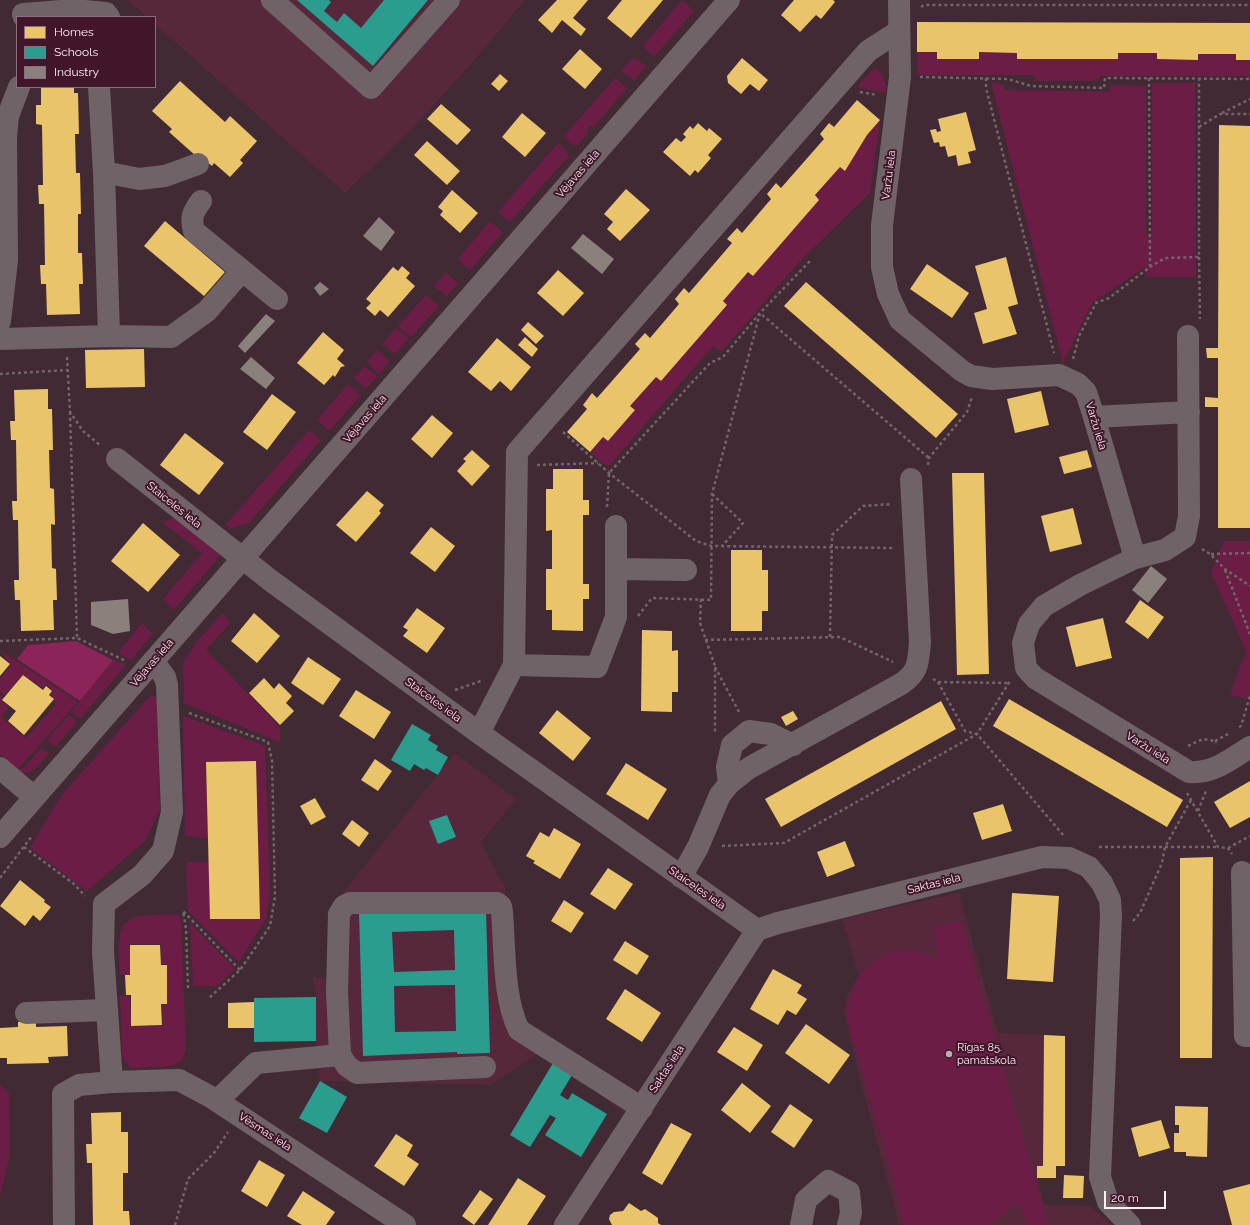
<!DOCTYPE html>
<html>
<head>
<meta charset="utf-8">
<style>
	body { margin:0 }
	#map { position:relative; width:1250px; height:1225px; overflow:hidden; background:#422a35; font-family:Raleway,sans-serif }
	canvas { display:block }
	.legend { position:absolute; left:16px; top:16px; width:140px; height:72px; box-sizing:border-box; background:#41162a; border:1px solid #8c6e7c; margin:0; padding:5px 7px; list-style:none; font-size:12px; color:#fdf1f6 }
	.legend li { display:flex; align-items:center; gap:8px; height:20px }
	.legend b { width:20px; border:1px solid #8c6e7c }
	.scale { position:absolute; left:1104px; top:1191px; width:62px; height:18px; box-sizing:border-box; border:2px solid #fdf1f6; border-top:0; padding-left:5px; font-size:12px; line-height:14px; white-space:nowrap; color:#fdf1f6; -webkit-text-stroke:3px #41162a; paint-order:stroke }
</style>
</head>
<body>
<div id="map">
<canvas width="1250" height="1225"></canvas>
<ul class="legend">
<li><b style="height:11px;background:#e9c46a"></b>Homes</li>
<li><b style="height:11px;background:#2a9d8f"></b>Schools</li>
<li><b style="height:11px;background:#8a817c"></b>Industry</li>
</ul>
<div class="scale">20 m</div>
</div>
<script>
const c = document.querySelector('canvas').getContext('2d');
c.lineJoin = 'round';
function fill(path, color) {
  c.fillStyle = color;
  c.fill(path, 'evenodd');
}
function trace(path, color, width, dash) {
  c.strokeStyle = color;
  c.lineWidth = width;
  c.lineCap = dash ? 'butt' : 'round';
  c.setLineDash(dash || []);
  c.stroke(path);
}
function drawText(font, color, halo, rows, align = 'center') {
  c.font = font + ' Raleway,sans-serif';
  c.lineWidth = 4;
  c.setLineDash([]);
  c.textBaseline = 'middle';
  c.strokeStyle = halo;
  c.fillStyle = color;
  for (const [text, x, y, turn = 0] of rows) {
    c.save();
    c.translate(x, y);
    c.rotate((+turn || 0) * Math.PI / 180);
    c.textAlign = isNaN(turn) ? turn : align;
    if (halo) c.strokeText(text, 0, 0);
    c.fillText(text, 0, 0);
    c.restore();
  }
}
fill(new Path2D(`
	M128,0H525L477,57L413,128L345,193L155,24V17H147Z
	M455,753L516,799L481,842L505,888L519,1011L531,1033L637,1091L624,1112L572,1075L536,1055L490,1085L320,1081L316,1041V997L313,977L337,979L343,893Z
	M959,893L998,1033L1044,1035L1043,1166L1037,1177L1044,1205L1090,1206L1112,1225H898L895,1208L858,1072L844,1012L847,996L859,975L842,919Z`), '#57273c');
fill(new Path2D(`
	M682,0L694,11L654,57L643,46Z
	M917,52H937V59L979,52L1017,53V59H1118V53H1157V59L1198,60V54H1236L1250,60V76H1099L1098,81H1035V75H917Z
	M633,57L646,66L634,80L621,71Z
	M876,68C885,75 886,82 886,93L857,87L872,70Z
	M615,78L627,88L594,127L588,126V133L577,145H573L564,136Z
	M991,82L1004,85L1005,90L1109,92L1111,85L1146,86V235L1152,234V83H1195L1196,277H1146L1145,267L1092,303L1063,363Z
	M880,120L870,193L800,261L721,352L713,346L608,467L590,452L603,437L608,441L635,410L630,406L656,377L661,381L727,305L723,301L748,272L753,276L819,200L815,195L840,167L845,170L867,135Z
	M558,143L567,151L568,157L510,222L498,212Z
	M490,221L503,232L470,270L458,259Z
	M446,273L458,283L447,296L434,286Z
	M426,295L439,306L411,337L398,326Z
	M396,328L409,339L395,354L382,344Z
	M377,350L390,361L379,374L367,362Z
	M364,366L377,376L366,389L354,378Z
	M348,384L361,395L329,431L317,420Z
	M309,430L321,440L249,523L231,528L225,525Z
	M174,517L219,549L220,556L174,610L163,599L202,553L163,523Z
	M1224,541H1250V699L1230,695L1246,651L1211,572Z
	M222,614L231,622L206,650L280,727V742L184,703L183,663L197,641Z
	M142,623L153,634L131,660L118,653Z
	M0,650L78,702L19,768L22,770L41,748L49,754C41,762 33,775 21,773L0,754V694L3,697L0,701L9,707L1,717L26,738L56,704L51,695L53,691L47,685L42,687L23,675L5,695L0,691V679L11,665Z
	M113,660L124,663L125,666L80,719L71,712Z
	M151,695L157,698L160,809L145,841L87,891L30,848L61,796Z
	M69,715L77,722L55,747L47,740Z
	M183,716L265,746L270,892L266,919L239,962L188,911L186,862H209L210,919L259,918L256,761L206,762L208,839L185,835Z
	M177,914L181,919L186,1050L181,1062L169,1066L131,1068L122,1056L120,997L121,996H130L131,1026L163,1025L162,1005H167V964H161V944H130V975H120C120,958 113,926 133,918C142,914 165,915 177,914Z
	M961,921L1048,1225H1027L1020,1203L1009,1206L1004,1214L989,1225H904L889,1162L849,1027C844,993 862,959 897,951C911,948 926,954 939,959L933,929Z
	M190,923L235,969L217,986H193Z
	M0,1085L9,1093L10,1154L0,1196Z`), '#6c1d45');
fill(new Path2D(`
	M76,641L113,660L80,701L17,659L28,645Z`), '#8b2458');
fill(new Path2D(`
	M557,0H588L573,18L586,29L581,36L562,20L552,33L538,20Z
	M622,0H663L631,38L607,18Z
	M794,0H833L835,2L821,19L816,15L800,32L781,15Z
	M917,22L1250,23V60H1236V54H1198V60L1157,59V53H1118V59H1017V53L979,52V59H937V52H917Z
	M580,49L602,69L585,89L562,69Z
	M742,58L768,80L759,91L750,84L741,94L728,83L727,76Z
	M500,74L508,81L499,91L491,84Z
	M180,81L225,122L230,116L257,141L240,160L243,163L230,177L214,163L212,166L198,154L196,156L169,132L172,129L152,111Z
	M41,87H74V93H78L79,134H75L76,173H80L81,214H78V253H82L83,284H79L80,314L47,315L46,284H41L40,265H45L44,204H39L38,185H43L42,125L36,124V105H41Z
	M857,100L880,120L867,135L845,171L840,167L815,195L819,200L753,276L748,272L723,301L727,305L661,381L656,377L630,406L635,410L608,441L603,437L590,452L567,432L587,409L583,405L592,393L597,398L640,349L635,344L645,333L650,338L679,304L675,299L684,288L689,293L732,243L727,239L737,228L742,233L771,199L767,194L776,183L781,188L824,139L820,134L829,123L834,127Z
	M441,104L471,130L457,145L427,119Z
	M966,112L976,150L968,152L971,163L958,166L956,155L948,157L945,146L940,147L939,142L934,143L930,130L936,129L937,132L941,131L938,119Z
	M522,113L546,133L525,157L502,137Z
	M698,123L707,131L709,128L722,139L708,155L711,158L698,173L695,170L690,176L663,152L676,138L681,142L686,137L683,134L690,126L693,129Z
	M1219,125L1250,126V528H1218V407H1205V397L1218,398V358H1207L1206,348H1218Z
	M427,141L460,171L447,185L414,155Z
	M626,189L650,210L620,241L607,229L613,222L604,214Z
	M452,190L478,213L460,233L440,215L443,211L438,207Z
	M165,221L225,272L204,296L144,246Z
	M1006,257L1018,304L1008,307L1017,334L983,344L974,313L987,309L975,266Z
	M927,264L969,293L952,318L910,289Z
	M402,266L410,273L406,278L415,286L388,317L380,310L375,316L366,308L371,303L366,299L393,267L398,271Z
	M558,270L584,293L563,316L537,293Z
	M806,282L958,414L936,438L784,306Z
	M528,322L544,336L536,344L521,330Z
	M323,332L344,350L337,359L345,366L341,367L335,377L333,375L324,385L297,363Z
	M525,337L538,349L532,357L518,345Z
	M497,338L531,367L511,391L500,381L491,391L468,372Z
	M144,349L145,387L86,388L85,350Z
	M48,389V409H52L53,450H49L50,488L54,489L55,525L51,524L52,568L56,569L57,600H53L54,630L21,631L20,600H15L14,580H19L18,520H13L12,501H17L16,440H11L10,421H15L14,390Z
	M1041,391L1049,425L1015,433L1007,399Z
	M272,394L296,412L267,450L243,432Z
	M432,415L453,433L432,458L411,439Z
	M185,433L224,463L199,495L160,465Z
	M472,450L490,466L472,486L457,471L466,461L463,459Z
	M1087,450L1092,467L1064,474L1059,457Z
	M553,469H583V500H589V515H583V584H589V599H583V631L552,630V610H546V569H552V530L546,531V489H553Z
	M952,473H984L989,674L957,675Z
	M367,491L384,505L379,511L381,513L356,542L336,525Z
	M1073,508L1082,544L1050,552L1041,516Z
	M143,523L180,555L148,592L111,561Z
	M431,527L455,546L435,572L410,553Z
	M731,550H762V570H768V611H762V631H731Z
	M1140,600L1164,617L1148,639L1125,622Z
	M417,608L445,628L427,653L403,636L408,630L403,627Z
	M254,613L280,636L257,663L231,641Z
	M1103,618L1112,658L1076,667L1066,627Z
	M642,630L672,631V651L678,650V692H672V712L641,711Z
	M0,656L10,664L0,676Z
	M308,657L341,679L323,705L291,683Z
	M23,675L43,690L46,686L52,691L49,695L54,699L24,735L8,721L16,711L2,700Z
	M264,678L274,689L279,683L292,696L286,703L294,711L280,725L249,693Z
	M356,690L391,712L374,739L339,716Z
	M1009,699L1183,800L1167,827L993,726Z
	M941,701L956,729L781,827L765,799Z
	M557,710L591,738L573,761L539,733Z
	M793,711L798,719L786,726L781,717Z
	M375,759L392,771L378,791L361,780Z
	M256,761L260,919H210L206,762Z
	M626,763L667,789L648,820L606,794Z
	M1250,781V817L1230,828L1214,802Z
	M315,798L326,817L311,825L300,806Z
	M1003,804L1012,831L982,840L973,813Z
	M352,820L369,833L359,847L342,834Z
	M554,828L581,844L560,879L533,863L535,861L526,856L540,832L549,837Z
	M845,841L855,866L827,877L817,852Z
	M1213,857L1212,1058H1180V858Z
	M608,868L633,884L615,910L590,894Z
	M20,880L45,900L44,902L51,907L40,921L33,915L25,926L0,906Z
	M1012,893L1059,896L1053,982L1007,979Z
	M564,900L584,913L571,933L551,921Z
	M625,941L649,956L637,975L613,960Z
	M130,945H160L161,965H167V1004H161L162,1025L131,1026V995H126L125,975H130Z
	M773,969L802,985L797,993L807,999L796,1015L787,1010L778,1025L750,1009Z
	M625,989L661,1013L642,1042L606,1019Z
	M254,1002V1028H228V1003Z
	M36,1021V1027L67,1026L68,1056L48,1057L49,1063L7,1064V1058H0V1028L18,1027V1022Z
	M806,1024L850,1055L829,1084L785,1053Z
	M734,1027L763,1045L747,1071L717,1052Z
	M1044,1035L1065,1036V1166H1056V1178H1037V1166H1043Z
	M742,1083L771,1106L750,1133L721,1110Z
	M790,1104L813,1120L794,1148L771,1132Z
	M1175,1106L1208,1107L1207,1157L1186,1156V1152H1174V1133H1179V1125H1175Z
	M121,1112V1132H128V1173H123V1211H129L130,1225H93L92,1163H87L86,1144H92L91,1113Z
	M1161,1120L1170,1148L1139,1157L1131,1128Z
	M671,1123L692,1134L662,1185L642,1173Z
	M396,1134L413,1145L407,1156L419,1164L404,1186L374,1166Z
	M259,1160L285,1175L267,1207L241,1191Z
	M1064,1175L1084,1176L1083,1198H1063Z
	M518,1178L546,1196L527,1225H488Z
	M1250,1184V1225H1232L1223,1191Z
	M480,1190L493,1199L474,1225L462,1216Z
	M303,1191L335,1212L326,1225H302L287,1216Z
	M629,1203L641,1211L645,1209L658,1218V1223L661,1225H612L609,1219L610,1215L614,1212L623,1211Z`), '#e9c46a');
fill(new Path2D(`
	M297,0H329L331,2L324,11L337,22L344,13L361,28L384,0H428L373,66Z
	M412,724L431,735L428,740L438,746L436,750L448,757L438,775L426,768L424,770L414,764L410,771L391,760Z
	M447,815L456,837L438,844L429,821Z
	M359,911H486L490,1053L457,1054V1052L363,1056ZM454,930L455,970L394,972L392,932ZM455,985L456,1031L395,1032L394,986Z
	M316,997V1041L254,1042V998Z
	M553,1063L572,1075L560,1095L568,1100L572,1093L607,1114L581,1157L545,1135L556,1118L550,1115L530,1147L510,1135Z
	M320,1081L347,1097L327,1133L299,1118Z`), '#2a9d8f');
fill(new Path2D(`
	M379,217L395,232L381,251L363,236Z
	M583,234L614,259L602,274L571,248Z
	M320,282L329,289L320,296L314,288Z
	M266,314L275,321L245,353L238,346Z
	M251,357L275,378L266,389L240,369Z
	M1151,566L1167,579L1148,603L1132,590Z
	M128,599L130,631L113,634L91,625V602Z`), '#8a817c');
trace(new Path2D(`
	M921,7L924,5H1250
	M920,77L1008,79L1031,86L1104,88L1105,78L1250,79
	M986,78V88L1054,353
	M1149,78L1150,266
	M860,92L877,95
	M1222,113L1250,99
	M1199,127L1220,114H1250
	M1199,257L1200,319
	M67,357L70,412L83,431L101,446
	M1073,359L1079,336L1096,303L1109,298L1150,267L1165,258L1199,257V78
	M0,374L68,370
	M70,412L77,638
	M563,432L609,473L696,541L711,546L894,548
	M537,465L598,463
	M928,465L929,458L967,412L972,397
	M712,494L743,523L722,546
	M607,507L609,473L710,363L723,357L760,313L810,261
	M1202,549L1210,554L1225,569L1250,586
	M1211,554L1250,553
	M1225,570L1250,634
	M701,599L700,623L715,666V732
	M638,616L652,598L711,600L712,494L760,313L929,458
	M830,637L832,535L863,506L892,504
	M705,640L840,637L893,662
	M0,641L77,638L126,661
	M715,667L739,712
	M933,679L938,682L1008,683
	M938,682L965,731L977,734L1064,836
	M455,690L481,681
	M189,713L268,742L272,761L275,897L270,926L240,970L209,998
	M1239,727L1241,726L1250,696
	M1215,741L1228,734
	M1188,746L1203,739L1215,741L1216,743
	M1187,793L1218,847L1228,848L1232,854
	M1198,811L1206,791
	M722,846L784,843L977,734L1010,681
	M24,847L74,884L85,896
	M1099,847H1218
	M1228,848L1250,836
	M0,878L32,836
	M1133,921L1140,913L1162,863L1165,847L1191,800
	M188,988L186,929L183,911L240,970
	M175,1225L188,1179L214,1153L228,1132`), '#72656b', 2.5, [3, 3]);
trace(new Path2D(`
	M272,0L371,88L449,0
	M899,0L900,77L882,225V267L888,294L900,320L962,371L971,376L992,379L1059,375L1078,384L1086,392L1094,417L1135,558
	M24,17L23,14L74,10L106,13L109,17
	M99,87L104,172L109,336
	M104,172L139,179L165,176L198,164
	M201,201C193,212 190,217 194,231L277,299
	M0,321L7,260L6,137L8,116L19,87
	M1188,336L1189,516L1185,537L1165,550L1135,558L1080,585L1044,606L1029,624L1023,643L1026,668L1035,678L1189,772C1213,774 1231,759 1250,747
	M0,339L109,336L171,337L207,311L241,272
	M1094,417L1189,412
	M117,459L270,580L479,733L757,930
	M616,569L686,570
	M514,665L597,667L616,617V526
	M479,733L514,665L517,452L868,51L899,31
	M0,768L34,797
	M729,784L727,767L732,745L749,731L771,734L793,745
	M0,837L729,0
	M1242,872L1245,1036H1250
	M681,877L698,847L720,795L729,784L749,768L901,684C919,672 918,663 920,642L911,479
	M26,1013L107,1010
	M340,1055L347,1066L357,1073L485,1067
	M112,1082L103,952L104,904L142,875L163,851L172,812L167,685L165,677L153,661
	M217,1101L256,1063L340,1055L337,991L339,914L344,906L350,903H497L501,906L502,912C505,948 503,998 519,1030L642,1108
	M64,1225L63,1094L79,1085L112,1082L179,1080L211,1097L405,1225
	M565,1225L757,930L778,923L1042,857L1069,858L1089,867L1102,883L1110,900L1111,915L1100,1177L1108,1202L1130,1225
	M801,1225L806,1200L828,1181L849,1192L851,1213L848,1225`), '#706368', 22);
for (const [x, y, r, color] of [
	[949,1054,4,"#bcabb2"]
]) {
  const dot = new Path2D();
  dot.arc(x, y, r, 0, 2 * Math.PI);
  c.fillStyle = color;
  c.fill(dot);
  trace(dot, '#41162a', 1.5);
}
drawText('11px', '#fdf1f6', '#41162a', [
	["Vējavas iela",578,174,-49],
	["Varžu iela",889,175,-83],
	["Vējavas iela",365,419,-49],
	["Varžu iela",1096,426,73],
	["Staiceles iela",174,505,39],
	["Vējavas iela",152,663,-49],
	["Staiceles iela",433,700,36],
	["Varžu iela",1148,748,32],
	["Saktas iela",934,884,-14],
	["Staiceles iela",697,888,35],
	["Saktas iela",667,1069,-57],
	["Vēsmas iela",265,1132,33]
]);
drawText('11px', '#fdf1f6', '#41162a', [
	["Rīgas 85.",957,1048],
	["pamatskola",957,1061]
], 'left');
</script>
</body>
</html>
